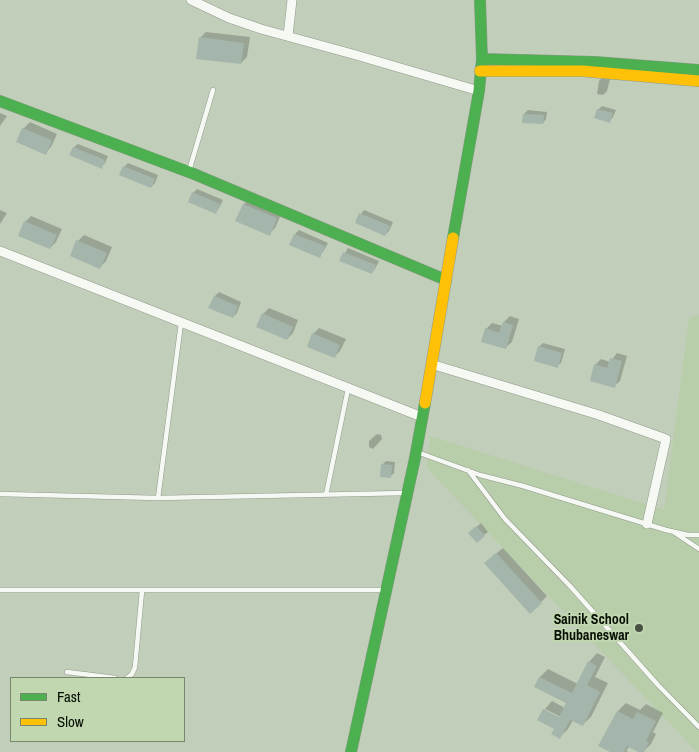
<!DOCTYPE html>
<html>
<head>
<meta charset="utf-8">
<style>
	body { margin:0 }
	#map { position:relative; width:699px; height:752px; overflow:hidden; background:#c1ceb9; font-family:"Archivo Narrow",sans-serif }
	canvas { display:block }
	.legend { position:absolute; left:10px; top:677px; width:175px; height:65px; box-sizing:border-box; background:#c0d7b0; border:1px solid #76876b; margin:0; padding:6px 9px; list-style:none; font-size:15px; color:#070e03 }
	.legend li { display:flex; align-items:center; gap:10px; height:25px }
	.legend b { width:25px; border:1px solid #76876b }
</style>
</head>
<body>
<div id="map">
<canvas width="699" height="752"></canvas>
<ul class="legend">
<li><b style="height:6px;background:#4caf50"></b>Fast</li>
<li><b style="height:6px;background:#ffc107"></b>Slow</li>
</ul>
</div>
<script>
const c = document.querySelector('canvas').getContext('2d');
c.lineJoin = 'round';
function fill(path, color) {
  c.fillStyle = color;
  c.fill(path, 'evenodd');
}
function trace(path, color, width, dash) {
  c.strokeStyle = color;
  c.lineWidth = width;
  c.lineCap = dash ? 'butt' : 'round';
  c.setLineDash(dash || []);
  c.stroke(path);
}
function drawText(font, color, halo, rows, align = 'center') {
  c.font = font + ' "Archivo Narrow",sans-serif';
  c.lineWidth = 4;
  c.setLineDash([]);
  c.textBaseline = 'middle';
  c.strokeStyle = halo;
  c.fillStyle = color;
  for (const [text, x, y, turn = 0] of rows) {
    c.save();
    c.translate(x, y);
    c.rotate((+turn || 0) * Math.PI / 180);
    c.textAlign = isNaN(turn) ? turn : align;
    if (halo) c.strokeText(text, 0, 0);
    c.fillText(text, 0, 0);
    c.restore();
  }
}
fill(new Path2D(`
	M699,315V752H697L427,468L430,436L664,510L689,318Z`), '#b8cdaa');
fill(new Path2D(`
	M206,32L250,37L247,57L241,63L200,38Z
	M603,77L610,79L607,91L603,95L597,94L599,81Z
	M602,106L616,110L613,117L610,121L598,110Z
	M528,110L547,112L546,119L543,123L524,114Z
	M0,113L7,116L0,126Z
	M30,122L57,134L51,147L45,153L18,142L23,129Z
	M78,144L108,156L105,163L101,167L74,147Z
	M128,163L158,175L155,183L151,187L124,167Z
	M197,189L223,200L219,208L216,212L193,193Z
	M250,198L282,212L275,228L269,234L237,221L244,204Z
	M0,210L7,213L0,224Z
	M364,210L393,222L389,231L385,235L361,214Z
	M31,216L62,229L56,242L50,248L25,222Z
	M299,230L328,243L323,252L319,256L295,234Z
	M84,235L112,247L106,261L100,267L78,241Z
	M348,248L379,261L375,269L371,273L341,260Z
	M219,292L241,302L237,313L233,317L210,307L215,296Z
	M269,308L298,320L293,333L287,339L263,314Z
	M510,316L519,319L512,342L505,348L486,329L492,323L503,326L504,322Z
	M319,328L346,339L340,351L334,357L313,334Z
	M543,343L565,349L561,363L557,366L539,347Z
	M617,353L627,356L620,381L614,386L595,365L601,359L610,362Z
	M377,434L381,435L382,439L373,449L369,447V441Z
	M386,461L395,462L394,473L390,477L382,465Z
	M481,523L488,532L484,535L474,529Z
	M503,548L547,596L541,602L492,557Z
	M597,653L605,657L595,677L608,683L591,717L582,725L573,720L568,729L560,737L544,710L552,701L565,708L568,703L535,686L540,677L548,669L578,684L589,662ZM545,709L565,719L564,721L545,711Z
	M626,703L640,710L646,704L663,713L653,732L656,734L651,744L643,752L630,746L626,751L629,752H612L618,711Z`), '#0003');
fill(new Path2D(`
	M199,37L244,43L241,64L196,59Z
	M597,109L613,113L610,123L594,118Z
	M523,114L544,115L543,124L522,123Z
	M22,128L52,140L46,155L16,142Z
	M73,147L105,160L102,169L69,155Z
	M123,166L155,179L151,188L119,175Z
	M192,192L220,204L216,214L188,202Z
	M243,204L277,218L270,236L235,221Z
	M359,213L390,226L385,236L355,223Z
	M24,221L57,235L50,249L18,236Z
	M294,234L325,246L320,258L289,245Z
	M76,240L107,253L100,269L70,256Z
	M343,252L376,265L372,274L339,261Z
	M214,296L238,306L233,318L208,308Z
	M262,313L293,327L287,340L256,327Z
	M503,322L513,325L506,349L481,342L485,328L499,333Z
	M312,333L340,345L335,358L307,347Z
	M538,346L562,353L558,368L534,361Z
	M610,358L622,361L615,388L590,381L594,364L607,368Z
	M381,464L392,465L391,478L380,477Z
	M476,526L485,536L477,543L468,533Z
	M496,553L542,603L530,614L484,563Z
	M588,661L597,666L587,685L600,692L583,726L570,720L560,739L551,734L554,729L537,720L543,709L559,717L566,703L534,687L539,677L572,693Z
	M617,711L633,719L637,712L656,721L646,741L649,742L644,752H638L627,746L624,752H610L598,746Z`), '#a4b5ab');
const lane = new Path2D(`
	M189,171L213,90
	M417,452L480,475L523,486L666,530L688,535H699
	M468,470L505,519L570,586L658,685L699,727
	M0,494L158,498L406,493
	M326,495L348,389
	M158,498L181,323
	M675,533L699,549
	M0,590H384
	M67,672L115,678
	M127,678L132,674L135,667L142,591`);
const street = new Path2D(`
	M191,0L229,18L261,29L356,55L479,91
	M288,36L292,0
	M0,251L422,417
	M431,364L599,415L666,439L647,524`);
const fast = new Path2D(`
	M482,59L595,62L699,70
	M0,101L194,174L446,280
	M453,238L479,91L482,59L480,0
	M351,752L415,458L425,403`);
const slow = new Path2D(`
	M480,71H583L699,81
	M425,403L453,238`);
trace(lane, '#909a8a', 5.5);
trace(street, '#909a8a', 10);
trace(fast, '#909a8a', 12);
trace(slow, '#909a8a', 12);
trace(lane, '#f6f8f4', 4.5);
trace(street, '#f6f8f4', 9);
trace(fast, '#4caf50', 11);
trace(slow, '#ffc107', 11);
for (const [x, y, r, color] of [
	[639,628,5,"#485143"]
]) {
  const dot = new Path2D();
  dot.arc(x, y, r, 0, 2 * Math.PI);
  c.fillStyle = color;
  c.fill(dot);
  trace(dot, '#c0d7b0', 2);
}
drawText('bold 14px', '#070e03', '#c0d7b0', [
	["Sainik School",629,620],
	["Bhubaneswar",629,636]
], 'right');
</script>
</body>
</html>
